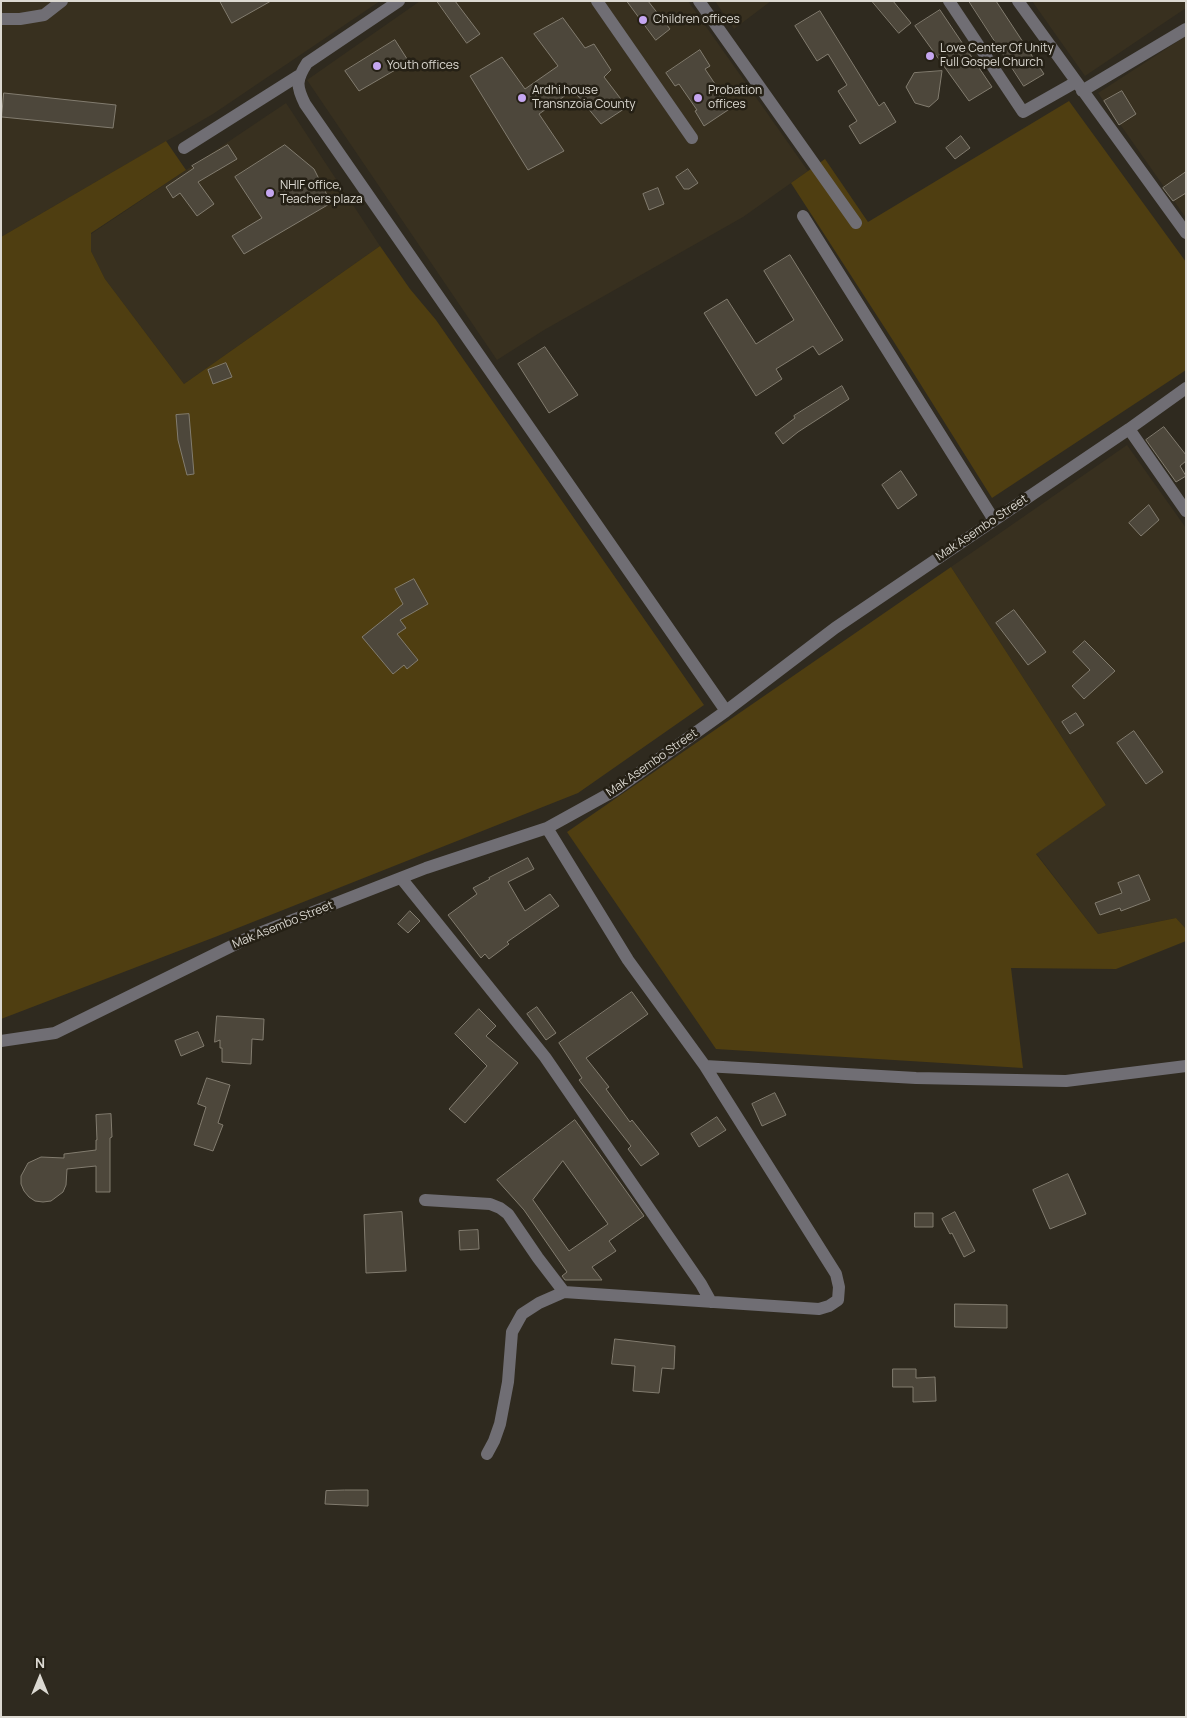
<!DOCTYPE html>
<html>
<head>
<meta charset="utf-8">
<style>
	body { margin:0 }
	#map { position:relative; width:1187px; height:1718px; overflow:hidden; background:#2f2a1f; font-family:Manrope,sans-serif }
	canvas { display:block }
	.frame { position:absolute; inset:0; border:2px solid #dcd9d2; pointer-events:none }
	.north { position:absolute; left:15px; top:1653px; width:50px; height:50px; -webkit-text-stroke:4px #252015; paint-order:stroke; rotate:0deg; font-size:14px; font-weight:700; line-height:20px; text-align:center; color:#dcd9d2 }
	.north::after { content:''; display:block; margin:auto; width:18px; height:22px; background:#dcd9d2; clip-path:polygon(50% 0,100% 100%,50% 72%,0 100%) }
</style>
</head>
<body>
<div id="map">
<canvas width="1187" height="1718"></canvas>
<div class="frame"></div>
<div class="north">N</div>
</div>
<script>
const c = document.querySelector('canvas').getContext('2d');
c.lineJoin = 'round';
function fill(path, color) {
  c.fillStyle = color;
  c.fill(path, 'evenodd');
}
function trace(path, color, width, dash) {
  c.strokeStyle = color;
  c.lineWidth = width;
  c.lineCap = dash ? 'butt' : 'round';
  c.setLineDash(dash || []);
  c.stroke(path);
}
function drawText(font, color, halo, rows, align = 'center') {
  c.font = font + ' Manrope,sans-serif';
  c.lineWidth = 5;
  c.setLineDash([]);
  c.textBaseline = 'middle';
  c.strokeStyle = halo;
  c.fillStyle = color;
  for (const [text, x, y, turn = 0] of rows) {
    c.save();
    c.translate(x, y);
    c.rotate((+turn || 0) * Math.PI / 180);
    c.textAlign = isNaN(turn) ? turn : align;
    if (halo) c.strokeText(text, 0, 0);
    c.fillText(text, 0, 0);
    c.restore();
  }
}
fill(new Path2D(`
	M1,1H380L213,114L1,237Z
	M420,1H688L808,171L743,217L544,330L497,360L307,80Z
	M715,1H771L734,29Z
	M1032,1H1186V8L1085,76Z
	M1186,36V218L1098,93Z
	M286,103L380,246L184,384L105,279L91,251V234Z
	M1127,445L1186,528V929L1176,918L1098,934L1036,853L1106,805L951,567Z`), '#38301f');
fill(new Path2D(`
	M1069,101L1186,262V370L992,498L894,342L791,183L825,159L868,222Z
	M166,141L186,170L91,233V251L105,279L184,384L380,246L410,289L436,320L704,705L578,793L215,937L1,1019V237Z
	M951,567L1106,805L1036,854L1098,934L1176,918L1186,929V941L1116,969L1011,968L1023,1068L716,1049L567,832Z`), '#4f3e11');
const building = new Path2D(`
	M220,1H271L232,23Z
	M437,1H455L480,34L467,43Z
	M627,1H648L670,29L656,40Z
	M872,1H893L911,23L899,33Z
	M969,1H996L1044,74L1024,86Z
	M940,10L992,87L969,101L915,26Z
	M820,11L879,106L884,102L896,122L860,144L849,126L857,121L838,91L847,85L828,54L817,61L795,26Z
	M563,18L585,48L594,44L611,70L604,77L627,107L601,124L573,90L539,114L564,151L528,170L470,76L502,57L525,89L558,66L534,34Z
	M395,40L409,62L359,91L345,71Z
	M700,50L710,66L705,69L731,108L704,126L695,111L697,110L679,84L675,86L666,73Z
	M942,71L938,99L929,107L915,103L906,87L914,73Z
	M1122,91L1136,114L1119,125L1104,101Z
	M4,93L116,105L113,128L2,117Z
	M961,136L970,148L955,159L946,148Z
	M228,145L237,159L198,182L214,204L197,216L180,193L173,198L166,187L194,168L192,166Z
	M285,145L314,169L331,203L244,254L232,236L262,218L235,177Z
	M688,169L698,183L689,189H684L676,177Z
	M1186,172V193L1173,201L1163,188Z
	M658,188L664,204L649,210L643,194Z
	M790,255L843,340L819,355L813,346L776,369L782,379L756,396L704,313L727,299L756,344L794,320L764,271Z
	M545,347L578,395L549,413L518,364Z
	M226,363L232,377L213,384L208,370Z
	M842,386L849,399L798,432L783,444L775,433L795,418L794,416Z
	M189,414L194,474L187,475L178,440L176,415Z
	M1164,427L1186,455V461L1180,466L1186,476L1176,482L1146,440Z
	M901,471L917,495L898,509L882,485Z
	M1149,505L1159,520L1141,536L1129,523Z
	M414,579L428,604L400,620L406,628L397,634L418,660L407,669L404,665L393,674L362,637L403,604L395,589Z
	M1014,610L1046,652L1028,665L996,623Z
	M1085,641L1115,671L1084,699L1072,686L1090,670L1073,652Z
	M1076,713L1084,725L1070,734L1062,722Z
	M1134,731L1163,772L1146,784L1117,743Z
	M528,858L534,869L508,882L525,911L550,894L559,906L507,942L509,944L489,959L485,954L481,958L448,915L477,894L473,888L490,879L489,878Z
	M1139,875L1150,900L1121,911L1120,908L1100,915L1095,903L1122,893L1118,883Z
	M410,911L420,921L408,933L398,924Z
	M632,992L648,1014L586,1058L609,1087L606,1089L630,1122L632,1120L659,1154L641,1166L628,1149L631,1146L579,1080L582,1078L559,1043Z
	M537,1007L556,1033L546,1040L527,1014Z
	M479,1009L496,1026L486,1036L518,1063L465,1123L449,1109L487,1066L455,1034Z
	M217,1016L264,1019L263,1040L252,1039L251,1064L222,1062V1048H220V1040L215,1042Z
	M198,1032L204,1046L181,1056L175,1041Z
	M207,1078L230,1085L218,1123L223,1125L213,1151L194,1145L206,1107L198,1104Z
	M775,1093L786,1115L762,1126L752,1104Z
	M111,1114L112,1137L110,1138V1192H96V1166L67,1169L66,1185L63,1192L51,1201L43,1202L35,1201L29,1197L24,1191L21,1184V1176L28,1163L41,1157L64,1158V1154L96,1150V1140H97L96,1115Z
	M717,1117L726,1130L699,1147L691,1134Z
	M575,1120L644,1216L609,1241L616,1251L592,1267L602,1280H565L562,1276L567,1272L524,1210L497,1180ZM563,1161L608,1224L569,1251L533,1200Z
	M1068,1174L1086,1214L1050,1229L1033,1190Z
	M402,1212L406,1271L366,1273L364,1215Z
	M955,1212L975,1251L964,1257L952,1233L950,1234L942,1219Z
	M915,1213H933V1227H915Z
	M478,1230L479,1249L460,1250L459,1231Z
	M955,1304L1007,1305V1328L955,1327Z
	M615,1339L675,1346L674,1369L662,1368L659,1393L633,1391L635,1366L612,1364Z
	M893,1369H916V1378L935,1377L936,1401L913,1402V1387H893Z
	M345,1490H368V1506L325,1504L326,1491Z`);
fill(building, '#4d473b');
trace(building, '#827c6f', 1);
trace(new Path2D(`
	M399,1L307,63C296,80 296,86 305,104L726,711
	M597,1L692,138
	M699,1L856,223
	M949,1L1023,112L1076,82
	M1018,1L1186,233
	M1,19H20L44,15L62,1
	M1082,91L1186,29
	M184,148L298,76
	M803,216L994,520
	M1129,429L1186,511
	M401,878L545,1057L701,1284L711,1302
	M1,1041L55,1033L254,935L426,868L547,828L614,791L726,711L835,628L1129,429L1186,388
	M705,1066L916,1078L1066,1081L1186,1066
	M425,1200L490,1204L500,1208L508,1214L538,1258L564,1292L819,1309L829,1306L838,1300L839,1287L836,1274L705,1066L628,960L547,828
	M487,1454L494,1441L500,1424L508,1382L512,1332L522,1314L539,1303L564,1292`), '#706e74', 12);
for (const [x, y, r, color] of [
	[643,20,5,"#c5a6f0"],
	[930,56,5,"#c5a6f0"],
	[377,66,5,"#c5a6f0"],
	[522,98,5,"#c5a6f0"],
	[698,98,5,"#c5a6f0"],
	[270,193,5,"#c5a6f0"]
]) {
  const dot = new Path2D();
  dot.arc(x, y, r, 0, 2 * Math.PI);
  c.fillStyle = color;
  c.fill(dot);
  trace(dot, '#252015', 2);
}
drawText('12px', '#dcd9d2', '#252015', [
	["Children offices",653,20],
	["Love Center Of Unity",940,49],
	["Full Gospel Church",940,63],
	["Youth offices",387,66],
	["Ardhi house",532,91],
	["Transnzoia County",532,105],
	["Probation",708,91],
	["offices",708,105],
	["NHIF office,",280,186],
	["Teachers plaza",280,200]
], 'left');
drawText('12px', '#dcd9d2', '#252015', [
	["Mak Asembo Street",982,528,-34],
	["Mak Asembo Street",652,763,-35],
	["Mak Asembo Street",283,925,-22]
]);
</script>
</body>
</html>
